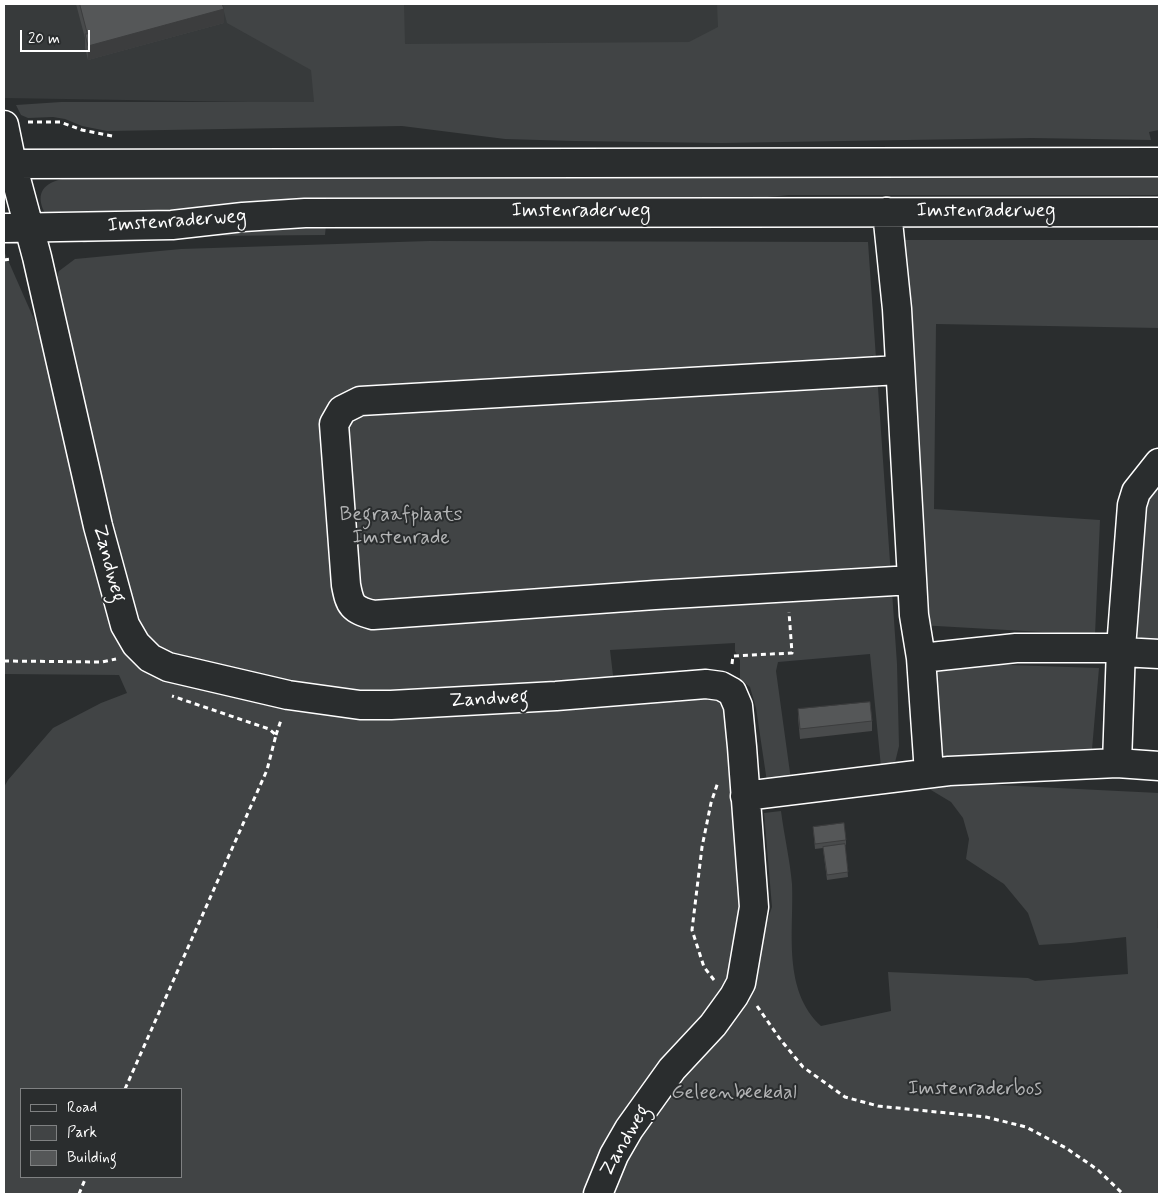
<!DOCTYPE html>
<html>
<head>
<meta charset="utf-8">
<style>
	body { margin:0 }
	#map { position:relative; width:1163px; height:1198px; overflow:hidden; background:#2a2d2e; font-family:Mynerve,sans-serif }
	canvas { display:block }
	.frame { position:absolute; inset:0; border:5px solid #fff; pointer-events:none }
	.legend { position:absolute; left:20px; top:1088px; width:162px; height:90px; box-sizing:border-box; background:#2a2d2e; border:1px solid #7f8182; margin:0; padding:6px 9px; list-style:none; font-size:15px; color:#fff }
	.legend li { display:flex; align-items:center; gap:10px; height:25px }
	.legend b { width:25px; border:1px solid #7f8182 }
	.scale { position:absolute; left:20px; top:30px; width:70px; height:22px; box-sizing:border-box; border:2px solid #fff; border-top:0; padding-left:6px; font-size:15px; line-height:18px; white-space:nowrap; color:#fff; -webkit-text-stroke:4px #2a2d2e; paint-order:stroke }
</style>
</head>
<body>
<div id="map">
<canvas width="1163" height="1198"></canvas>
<div class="frame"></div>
<ul class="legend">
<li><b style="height:6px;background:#2a2d2e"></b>Road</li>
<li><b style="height:14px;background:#414445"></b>Park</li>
<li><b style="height:14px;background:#555758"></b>Building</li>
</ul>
<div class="scale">20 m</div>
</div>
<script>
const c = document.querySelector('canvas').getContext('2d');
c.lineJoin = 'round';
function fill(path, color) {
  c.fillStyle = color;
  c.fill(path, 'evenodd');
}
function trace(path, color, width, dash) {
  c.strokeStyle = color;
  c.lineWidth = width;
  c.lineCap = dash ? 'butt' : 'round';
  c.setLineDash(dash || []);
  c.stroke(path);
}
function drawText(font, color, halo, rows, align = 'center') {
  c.font = font + ' Mynerve,sans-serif';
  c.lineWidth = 4;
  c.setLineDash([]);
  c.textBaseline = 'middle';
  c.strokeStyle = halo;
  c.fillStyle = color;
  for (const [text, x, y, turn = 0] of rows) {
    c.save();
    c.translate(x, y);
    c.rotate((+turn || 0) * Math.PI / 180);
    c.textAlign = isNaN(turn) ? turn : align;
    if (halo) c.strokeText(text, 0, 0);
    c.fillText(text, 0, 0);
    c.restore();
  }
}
fill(new Path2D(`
	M4,4H1159V117L4,98Z`), '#373a3b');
fill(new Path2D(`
	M222,4H404L405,44L689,42L718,27L717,4H1159V130L1149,132L1151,140L1032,138L721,143L574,141L505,139L402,126L107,131L82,126L65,119L53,117L28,118L21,115L16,105L61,102H314L311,70L227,23Z
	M1159,169V194L1157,195H789L713,202L46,215C35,196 41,184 62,179H390L478,175Z
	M326,225L325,235L202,236L82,243L94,236Z
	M901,240H1159V328L936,324L934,509L1100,520L1095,635L919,625Z
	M429,241L868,242L897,664L899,746L892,775L881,767L870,654L778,662L776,671L791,780L767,782L756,708L750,687L740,679V660L735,651V643L610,650L614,684L377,699L188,673L142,638L50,297L59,271L75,259L181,249Z
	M4,251L37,326L46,355L114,636L136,661L285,700L717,693L745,737L743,989L772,907L764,813L781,811C784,835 790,860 792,884C794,931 782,990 821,1026L891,1011L888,972L1028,978L1035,981L1128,974L1126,937L1071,943L1039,945L1028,913L1004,884L966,859L969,839L963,818L951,802L916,781L1159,793V1194H4V787L8,780L53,728L101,703L127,693L119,675L4,674ZM21,1089H181V1177H21Z
	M1159,477V649L1125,635L1129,535Z
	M918,662L1099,668L1091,761L922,758Z`), '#414445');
const minor = new Path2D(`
	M4,125L12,164L37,257L98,526L125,625L136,644L150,658L168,667L288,695L360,705H391L556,696L706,684L721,686L732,692L738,706L742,747L754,907L741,983L734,996L713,1025L672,1069L629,1129L614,1155L598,1194
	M4,164L1159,162
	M887,212L897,309L914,615L921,658L929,773
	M4,228L172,225L243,217L305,213L1159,212
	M899,370L360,401L342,410L334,424L346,585C350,606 352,609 373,615L655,595L912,580
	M1122,652L1159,654
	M921,658L1016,648H1121
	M1117,763L1159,766
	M745,796L949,771L1117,763L1121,648L1132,505L1136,492L1159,463`);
trace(minor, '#fff', 31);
trace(new Path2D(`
	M28,122H60L82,130L112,136
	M4,260L11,259
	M4,661L102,662L116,659
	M732,664L733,656L792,653L789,612
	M276,735L281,720
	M714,980L704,967L692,930L702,847L711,803L718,782
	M757,1006L780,1039L803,1067L845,1097L878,1106L986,1117L1026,1127L1066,1148L1098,1170L1123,1194
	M125,1089L267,770L276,735L269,729L172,696
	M79,1194L86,1177`), '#fff', 3, [5, 4]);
trace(minor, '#2a2d2e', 28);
fill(new Path2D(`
	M76,4H222L224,23L88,60L85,48V38Z
	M798,709L872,721V731L800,739L798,718Z
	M813,827L846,840V845H845L848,877L827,880L823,848L815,849Z
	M1159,899V946H1158Z`), '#494b4c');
fill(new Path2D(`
	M224,9V23L88,60V46Z`), '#3c3d3e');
const building = new Path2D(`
	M80,4H222L224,9L88,46L85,34H87Z
	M870,702L872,721L800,729L798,709Z
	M844,823L846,840L815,844L813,827Z
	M845,844L848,872L827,875L823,847Z
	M1159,899V928H1158Z`);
fill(building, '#555758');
trace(building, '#3c3d3e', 1);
drawText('20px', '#fff', '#2a2d2e', [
	["Imstenraderweg",581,212],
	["Imstenraderweg",986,212],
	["Imstenraderweg",177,222,-4],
	["Zandweg",108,564,75],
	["Zandweg",489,700,-3],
	["Zandweg",626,1141,-60]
]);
drawText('20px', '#b3b4b5', '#2a2d2e', [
	["Begraafplaats",401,516],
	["Imstenrade",401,539],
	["Imstenraderbos",975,1090],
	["Geleenbeekdal",734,1094]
]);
</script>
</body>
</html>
